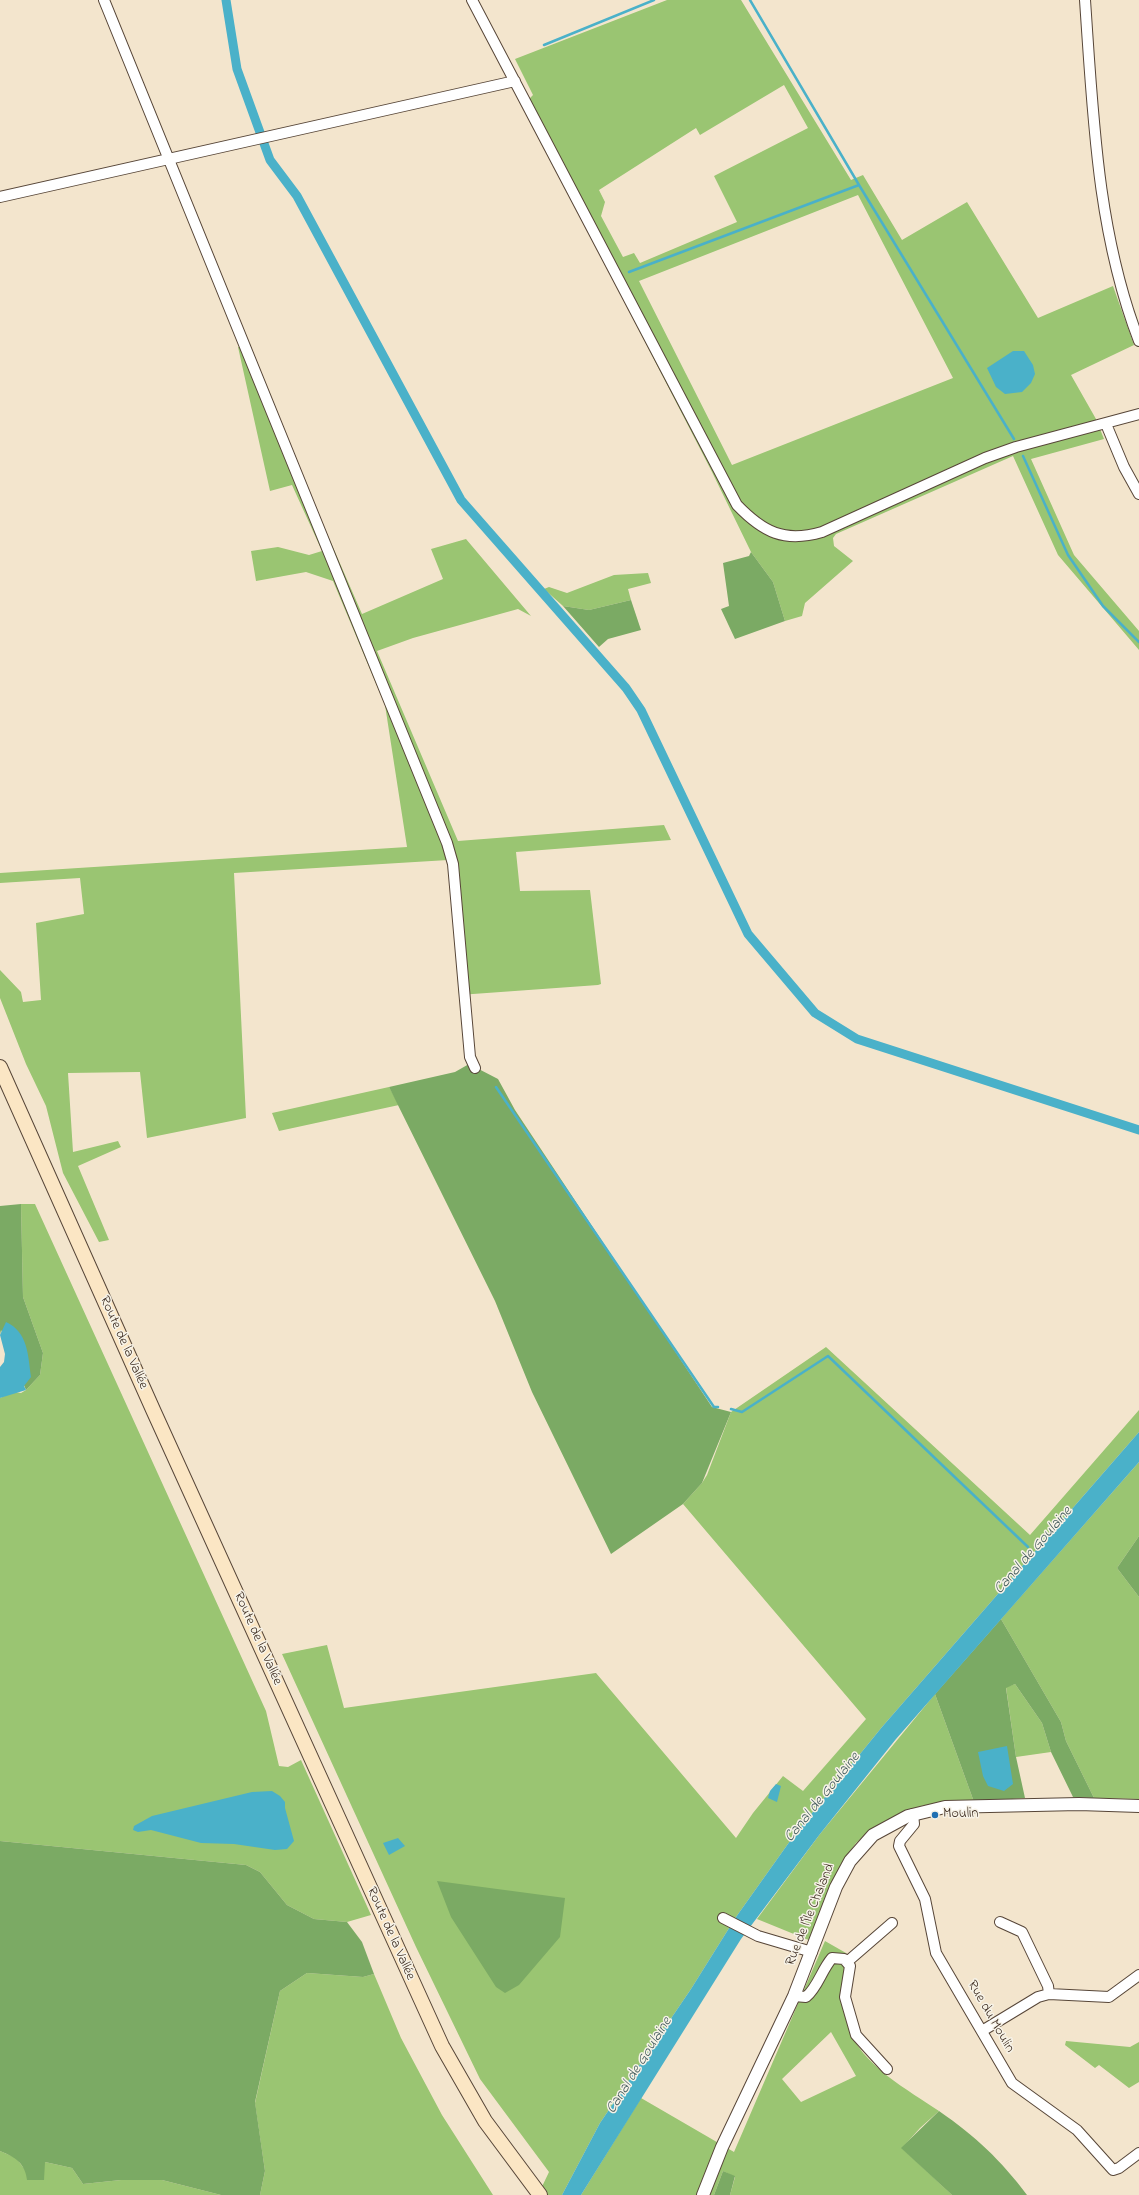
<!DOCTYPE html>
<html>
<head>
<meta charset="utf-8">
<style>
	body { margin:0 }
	canvas { display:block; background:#f3e5cd }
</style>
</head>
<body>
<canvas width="1139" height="2195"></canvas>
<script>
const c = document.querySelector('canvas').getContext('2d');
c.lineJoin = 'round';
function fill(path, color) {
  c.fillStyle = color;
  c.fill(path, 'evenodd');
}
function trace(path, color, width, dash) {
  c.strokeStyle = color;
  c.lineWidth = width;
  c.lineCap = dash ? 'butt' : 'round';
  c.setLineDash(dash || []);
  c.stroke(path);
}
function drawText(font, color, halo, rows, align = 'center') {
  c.font = font + ' "Indie Flower",sans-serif';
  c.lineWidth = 3;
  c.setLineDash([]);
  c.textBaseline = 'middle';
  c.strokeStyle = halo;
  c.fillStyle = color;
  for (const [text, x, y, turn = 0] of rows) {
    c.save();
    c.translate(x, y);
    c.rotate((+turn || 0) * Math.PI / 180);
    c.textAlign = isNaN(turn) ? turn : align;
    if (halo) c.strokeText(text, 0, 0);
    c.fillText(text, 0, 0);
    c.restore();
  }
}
fill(new Path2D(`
	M667,0H741L851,180L863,175L902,240L967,202L1038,318L1113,286L1134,345L1071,375L1096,419L1104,439L1031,459L1074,555L1139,631V650L1058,555L1013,456L836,534L833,538L834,546L853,561L805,603L802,616L785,621L773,582L751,552L712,472L523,105L533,95L515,59ZM784,85L808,128L714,176L737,222L640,263L634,253L623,257L601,216L605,202L599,190L696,128L700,135ZM858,195L953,378L732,465L639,281Z
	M250,344L295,460L362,614L443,579L431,549L466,539L531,616L518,609L413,638L377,651L458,841L664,825L671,840L516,852L520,891L590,890L601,984L598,985L459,995L448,860L234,873L246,1118L147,1138L140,1072L68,1073L73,1152L118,1141L121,1147L78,1166L109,1240L99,1242L63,1173L46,1106L26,1064L0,998V970L21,992L23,1002L41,1000L36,923L84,914L80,878L0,883V873L407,847L385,705L333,581L306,572L256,581L251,551L278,547L309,555L322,551L292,485L270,491L238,347Z
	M648,573L651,583L628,589L631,600L589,610L563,606L544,589L549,587L567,593L614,575Z
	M389,1087L399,1105L279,1131L272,1113Z
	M21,1204H35L266,1711L279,1766L288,1767L301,1760L371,1915L347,1922L314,1919L287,1905L260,1872L246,1865L0,1841V1398L14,1392L21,1393L26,1390L40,1375L43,1353L23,1297Z
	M826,1347L1030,1535L1139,1410V1432L882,1727L795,1834L736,1917L691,1989L600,2123L562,2195H538L549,2172L480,2079L416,1947L282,1654L327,1645L344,1708L596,1673L736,1838L753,1813L783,1776L803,1791L866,1719L683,1504L702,1483L707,1475L731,1412Z
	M1139,1462V1536L1117,1568L1139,1597V1799L1094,1798L1066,1741L1061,1722L1001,1619Z
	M1015,1684L1042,1723L1051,1752L1016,1757L1006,1687Z
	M935,1694L974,1802L957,1800L921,1806L871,1830L856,1843L841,1864L827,1894L811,1941L757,1919L820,1834Z
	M825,1941L846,1953C845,1971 844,2010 849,2027C859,2064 910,2091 939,2111L920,2128L902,2148L952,2195H730L735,2177L723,2171L714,2195H581L641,2098L734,2152ZM831,2032L856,2076L801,2102L782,2079Z
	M307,1973L363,1977L374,1974L401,2038L442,2115L493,2195H260L265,2171L255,2103L280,1991Z
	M1066,2041L1130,2047L1139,2042V2082L1129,2088L1099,2065L1095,2068L1065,2045Z
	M0,2151L16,2158L26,2171L45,2162L72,2168L83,2184L121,2180H162L221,2195H0Z`), '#9ac572');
fill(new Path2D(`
	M751,552L773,582L785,621L735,639L721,609L729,606L723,563L749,556Z
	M631,600L641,630L608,639L599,647L563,606L589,610Z
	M469,1064L498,1079L515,1110L712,1407L731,1412L702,1483L683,1504L611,1554L532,1392L495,1301L389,1087L455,1072Z
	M21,1204L23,1297L43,1353L40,1375L26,1390L1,1330L0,1335V1206Z
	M1139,1536V1597L1117,1568Z
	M1001,1619L1061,1722L1066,1741L1094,1798L1073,1797L1051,1752L1042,1723L1015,1684L1006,1688L1016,1757L1025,1798L974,1802L935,1694Z
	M0,1841L246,1865L260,1872L287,1905L314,1919L347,1922L362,1942L374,1974L363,1977L307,1973L280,1991L255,2102L265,2171L260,2195H221L162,2180H121L83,2184L72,2168L45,2162L44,2180H27C25,2163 15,2157 0,2151Z
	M437,1881L565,1898L560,1937L519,1985L505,1993L496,1987L451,1917Z
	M939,2111C975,2136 1001,2160 1027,2195H952L901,2148Z
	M723,2171L735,2176L730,2195H714Z`), '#7baa64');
fill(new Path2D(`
	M1013,351H1024L1033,365L1035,374L1031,383L1022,392L1005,394L996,387L987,368Z
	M6,1322C28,1332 28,1355 31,1377L24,1386L26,1390L0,1398V1367L4,1362L5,1354L0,1335Z
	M1139,1432V1462L896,1739L820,1834L741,1939L581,2195H562L600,2123L691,1989L736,1917L795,1834L882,1727Z
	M1007,1746L1013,1784L1004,1791L988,1786L983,1776L978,1752Z
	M776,1784L781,1786L777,1802L768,1798L770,1791Z
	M272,1791L280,1796L285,1802V1808L294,1841L287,1849L275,1850L234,1844L201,1843L151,1830L138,1832L133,1830L134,1826L152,1816L252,1792Z
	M398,1838L405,1846L389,1855L383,1843Z`), '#4ab1c9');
trace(new Path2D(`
	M750,0L859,185L1014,439
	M544,45L654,0
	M629,272L859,185
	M1023,456L1068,555L1103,606L1139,642
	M496,1087L714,1407H718
	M731,1409L742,1412L828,1356L1028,1547`), '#4ab1c9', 2.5);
trace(new Path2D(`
	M226,0L237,69L270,160L297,196L461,500L626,688L641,710L748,934L815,1013L857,1039L1139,1130`), '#4ab1c9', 9);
const minor = new Path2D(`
	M104,0L447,843L453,864L470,1057L475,1068
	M472,0L737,505C763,532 784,543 822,532L985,458L1016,447L1139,414
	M1085,0C1093,115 1097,232 1139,341
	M0,197L515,81
	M1106,424L1124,467L1139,494
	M913,1814L914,1824L900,1841L899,1846L925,1899L936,1953L1012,2083L1077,2130L1113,2170L1119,2168L1139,2153
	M723,1918L758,1936L812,1952
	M1000,1922L1022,1932L1048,1986L1049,1994
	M847,1962L892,1923
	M794,1996L806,1997C818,1987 821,1971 832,1958L844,1959L850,1966L845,1997L856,2035L887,2069
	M982,2031L1038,1997L1049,1994L1109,1997L1139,1975`);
const tertiary = new Path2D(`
	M703,2195L722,2147L794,1996L836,1887L850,1861L873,1835L908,1816L945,1807L1079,1804L1139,1806`);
const secondary = new Path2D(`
	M0,1067L154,1412L442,2046L485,2121L540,2195`);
trace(minor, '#574638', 12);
trace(tertiary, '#574638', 14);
trace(secondary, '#574638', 16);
trace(minor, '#fff', 10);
trace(tertiary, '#fff', 12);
trace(secondary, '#fbe6c4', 14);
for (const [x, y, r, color] of [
	[935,1815,4,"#1f6fb2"]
]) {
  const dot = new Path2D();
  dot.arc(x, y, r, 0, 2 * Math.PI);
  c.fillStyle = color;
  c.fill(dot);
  trace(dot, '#f7f3e8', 1.5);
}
drawText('14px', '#3b2a1e', '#f7f3e8', [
	["Route de la Vallée",123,1343,66],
	["Route de la Vallée",257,1639,66],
	["Rue de l'Île Chaland",811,1915,-68],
	["Route de la Vallée",390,1934,66],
	["Rue du Moulin",990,2017,60]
]);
drawText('14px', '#3b2a1e', '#f7f3e8', [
	["Moulin",943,1815]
], 'left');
drawText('italic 15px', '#40595a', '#f7f3e8', [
	["Canal de Goulaine",1034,1551,-49],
	["Canal de Goulaine",823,1798,-51],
	["Canal de Goulaine",640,2066,-58]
]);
</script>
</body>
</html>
